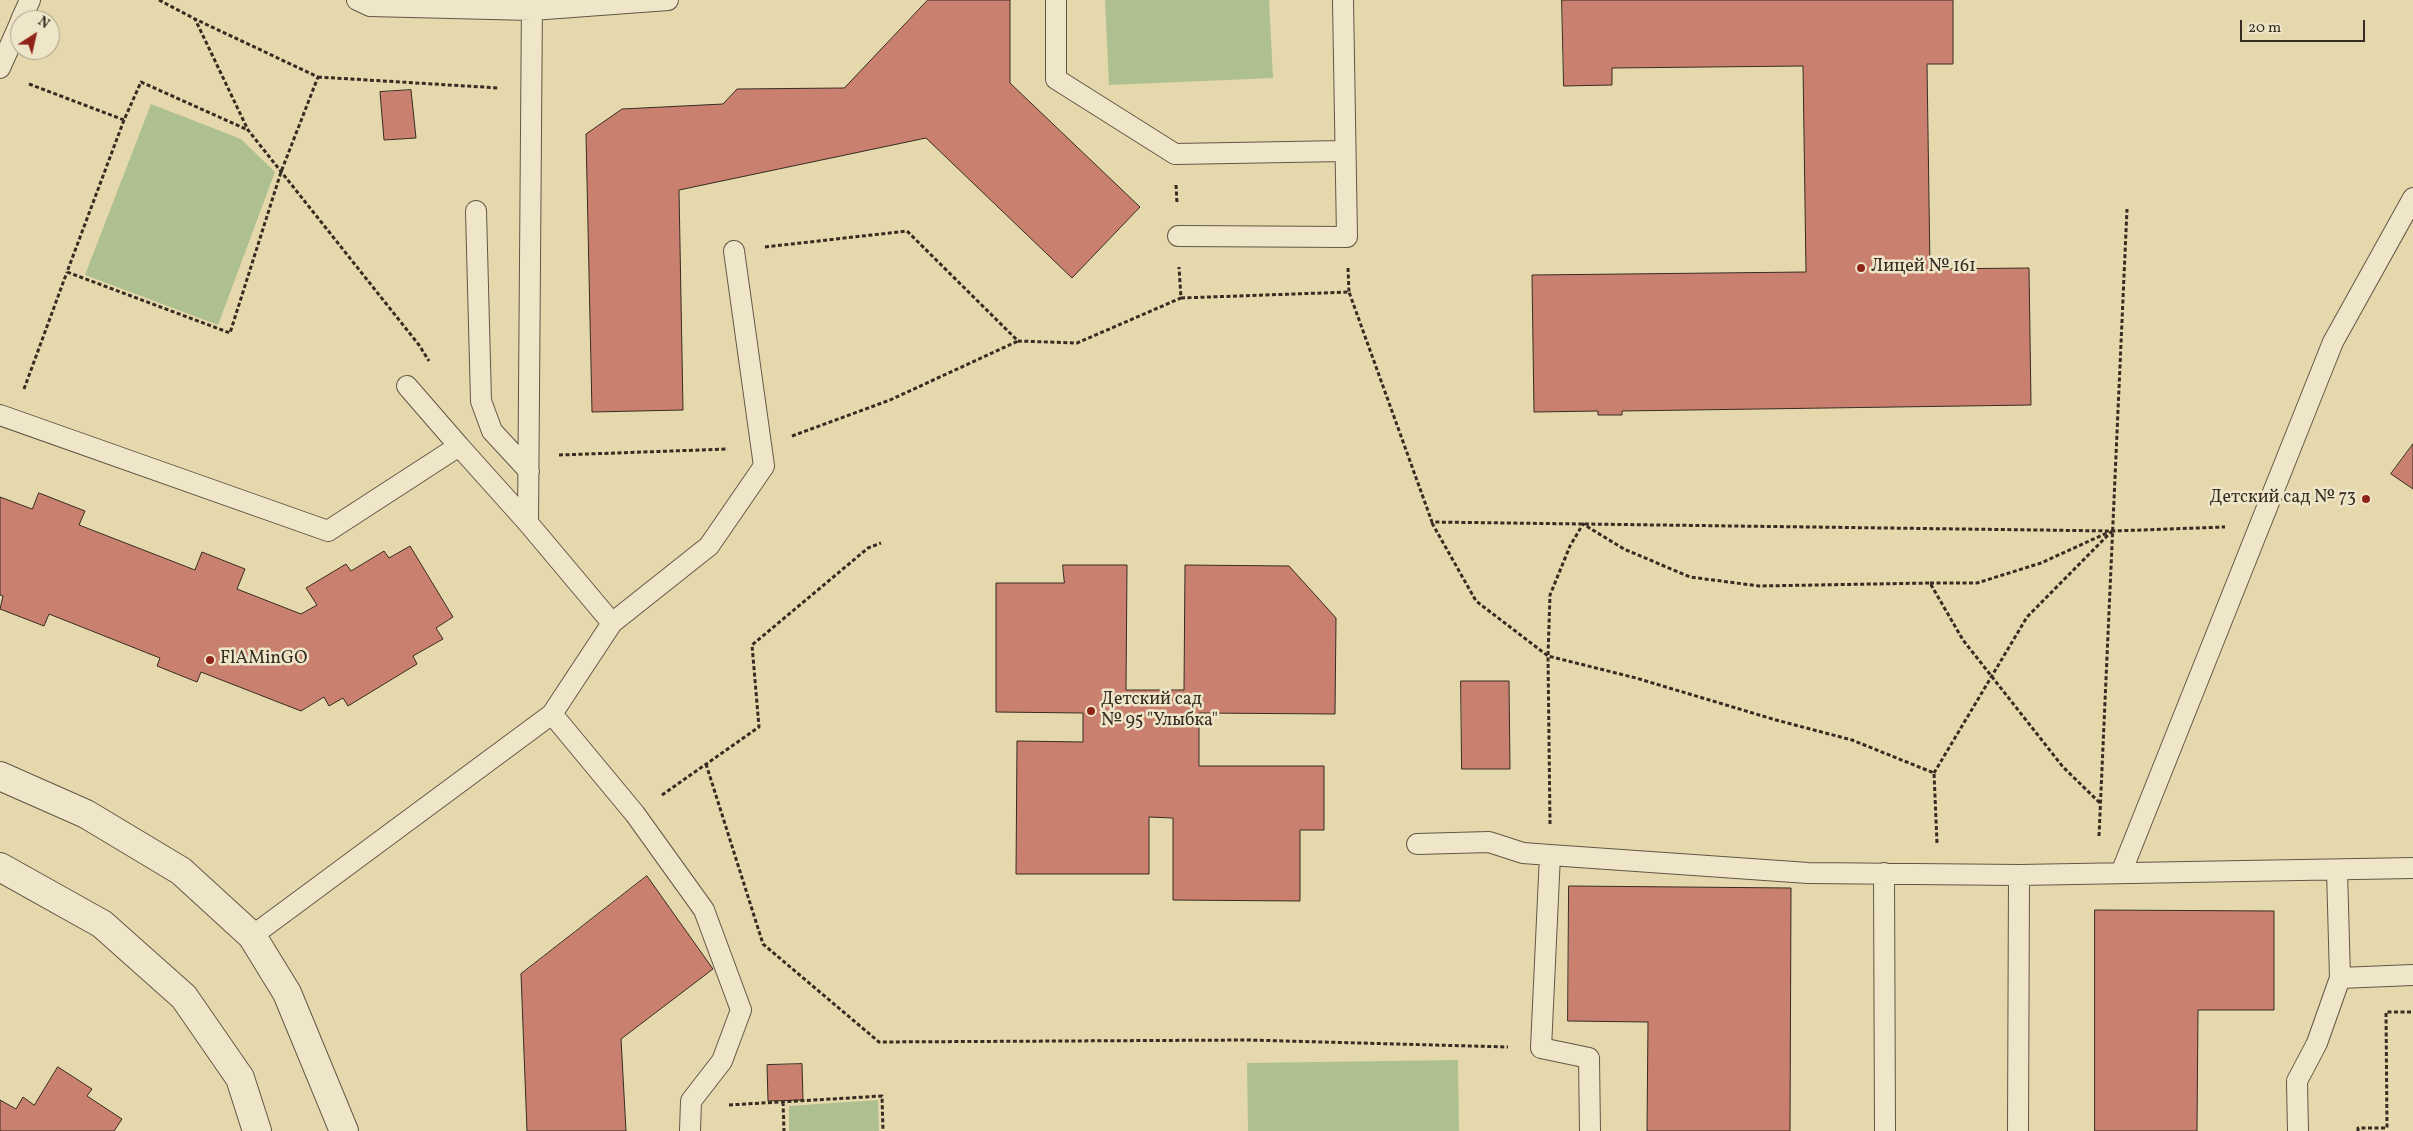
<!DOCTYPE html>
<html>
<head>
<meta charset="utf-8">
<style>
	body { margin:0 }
	#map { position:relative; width:2413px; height:1131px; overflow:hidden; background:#e6d8ad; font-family:Vollkorn,serif }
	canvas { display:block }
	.north { position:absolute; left:10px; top:10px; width:50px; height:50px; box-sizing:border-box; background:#efe6ca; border:1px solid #a59c87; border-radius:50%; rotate:35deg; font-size:14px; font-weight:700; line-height:20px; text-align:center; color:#362c22 }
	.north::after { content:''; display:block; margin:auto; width:18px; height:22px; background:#8f2418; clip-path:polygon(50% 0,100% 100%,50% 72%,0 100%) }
	.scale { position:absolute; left:2240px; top:20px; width:125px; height:22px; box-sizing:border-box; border:2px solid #362c22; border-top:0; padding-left:6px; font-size:15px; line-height:18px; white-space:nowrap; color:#362c22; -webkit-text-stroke:4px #efe6ca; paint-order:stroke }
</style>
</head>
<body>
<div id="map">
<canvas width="2413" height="1131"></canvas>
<div class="north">N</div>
<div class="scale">20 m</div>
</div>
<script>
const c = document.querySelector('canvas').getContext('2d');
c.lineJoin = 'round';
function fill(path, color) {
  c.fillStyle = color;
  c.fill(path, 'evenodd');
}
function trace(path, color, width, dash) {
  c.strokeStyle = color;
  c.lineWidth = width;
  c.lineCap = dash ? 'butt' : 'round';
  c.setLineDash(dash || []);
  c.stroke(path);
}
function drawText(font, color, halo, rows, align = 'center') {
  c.font = font + ' Vollkorn,serif';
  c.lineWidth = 5;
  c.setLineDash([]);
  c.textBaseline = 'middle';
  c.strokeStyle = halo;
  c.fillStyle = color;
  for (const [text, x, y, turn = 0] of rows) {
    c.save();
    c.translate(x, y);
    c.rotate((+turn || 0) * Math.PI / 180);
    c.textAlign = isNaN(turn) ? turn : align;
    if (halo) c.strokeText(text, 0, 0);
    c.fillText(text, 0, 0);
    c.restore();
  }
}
fill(new Path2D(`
	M1105,0H1269L1273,78L1109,85Z
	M151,104L241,139L275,172L218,325L85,275Z
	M1458,1060L1459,1131H1248L1247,1063Z
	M878,1100L879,1131H789V1106Z`), '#aec08f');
const building = new Path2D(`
	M928,0H1010V83L1140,207L1072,278L926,138L679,190L683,410L592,412L586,134L622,109L723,104L737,89L844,88Z
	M1562,0H1953V64H1927L1930,269L2029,268L2031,405L1622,411V415H1598V411L1534,412L1532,275L1806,272L1803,66L1612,68V85L1564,86Z
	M411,90L416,138L384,140L380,92Z
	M2413,444V489L2391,474Z
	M39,493L85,511L79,525L195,570L202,552L245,569L237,589L301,614L317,605L306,588L346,564L351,571L384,551L389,558L410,546L453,617L436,628L443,639L413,656L417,664L348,706L343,698L329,706L324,697L301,711L201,672L197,682L157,666L160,658L49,614L44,626L0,609L3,596L0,595V497L32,509Z
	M1063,565H1127L1126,690H1184L1185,565L1289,566L1336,618L1335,714L1199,713V766H1324V830H1300V901L1173,900V818L1149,817V874H1016L1017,741L1083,742V713L996,712V583H1064Z
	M1461,681H1509L1510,769H1462Z
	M647,876L713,969L621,1039L626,1131H527L521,974Z
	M1569,886L1791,888L1790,1131H1647L1648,1022L1568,1021Z
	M2095,910L2274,911V1010H2198L2197,1131H2095Z
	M802,1064L803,1100L768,1101L767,1065Z
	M58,1067L92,1089L87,1096L122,1119L114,1131H0V1100L16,1109L23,1097L34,1105Z`);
fill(building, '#ca806e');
trace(building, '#362c22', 1);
const lane = new Path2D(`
	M357,0L370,6L532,10L668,0
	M532,0L528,523L612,623
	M1056,0V79L1175,154L1344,151
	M21,20L30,0
	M0,68L20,23
	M476,211L481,401L492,431L529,471
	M1178,236L1347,237L1343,0
	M407,386L459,446
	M0,415L328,531L459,446L528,523
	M552,714L635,814L704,910L741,1010L722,1061L691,1101L690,1131
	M1417,844L1489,842L1523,853L1550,855L1541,1048L1589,1058L1590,1131
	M1550,855L1808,873L2019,875L2413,868
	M1884,873L1885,1131
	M2121,873L2333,342L2413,198
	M252,936L552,714L612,623L709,546L764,466L734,251
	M2340,978L2413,975
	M2018,1131L2019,875
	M2298,1131L2297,1081L2317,1043L2340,978L2337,870`);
const street = new Path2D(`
	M0,776L86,814L181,871L252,936L287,993L344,1131
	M0,867L102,924L184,997L240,1078L257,1131`);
trace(lane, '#625745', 22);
trace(street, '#625745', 30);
trace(new Path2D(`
	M159,0L195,19L248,130L419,345L429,361
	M318,77L499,88
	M29,84L124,120L141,82L248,130
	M124,120L67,272L230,333L281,172L318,77L195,19
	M1176,185L1177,203
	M765,247L907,231L1018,341L1077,343L1181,298L1179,267
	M1348,268L1349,292
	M1181,298L1349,292L1432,522L2113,531L2225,527
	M24,389L67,272
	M792,436L890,400L1018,341
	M559,455L728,449
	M1432,523L1476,601L1548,656L1636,678L1776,720L1852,740L1934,773L1937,843
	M1930,583H1977L2041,563L2109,532
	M706,764L763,944L879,1042L1248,1040L1508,1047
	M1934,773L2027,617L2112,531
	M662,795L759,727L752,645L868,548L881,543
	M1550,824L1548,656L1550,595L1570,546L1583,524L1624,549L1690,577L1759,586L1930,583L1963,640L2063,767L2100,803
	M2099,836L2127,209
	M783,1102L784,1131
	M729,1105L882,1096L883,1131
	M2358,1131V1128H2387L2386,1012H2413`), '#362c22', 3, [4, 2.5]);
trace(lane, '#efe6ca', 20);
trace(street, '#efe6ca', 28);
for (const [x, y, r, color] of [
	[1861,268,5,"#8f2418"],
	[2366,499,5,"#8f2418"],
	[210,660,5,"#8f2418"],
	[1091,711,5,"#8f2418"]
]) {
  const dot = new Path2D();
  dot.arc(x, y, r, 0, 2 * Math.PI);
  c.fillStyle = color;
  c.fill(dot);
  trace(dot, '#efe6ca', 2);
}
drawText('18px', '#362c22', '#efe6ca', [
	["Лицей № 161",1871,268],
	["Детский сад № 73",2356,499,"right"],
	["FlAMinGO",220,660],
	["Детский сад",1101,701],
	["№ 95 \"Улыбка\"",1101,722]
], 'left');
</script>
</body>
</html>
